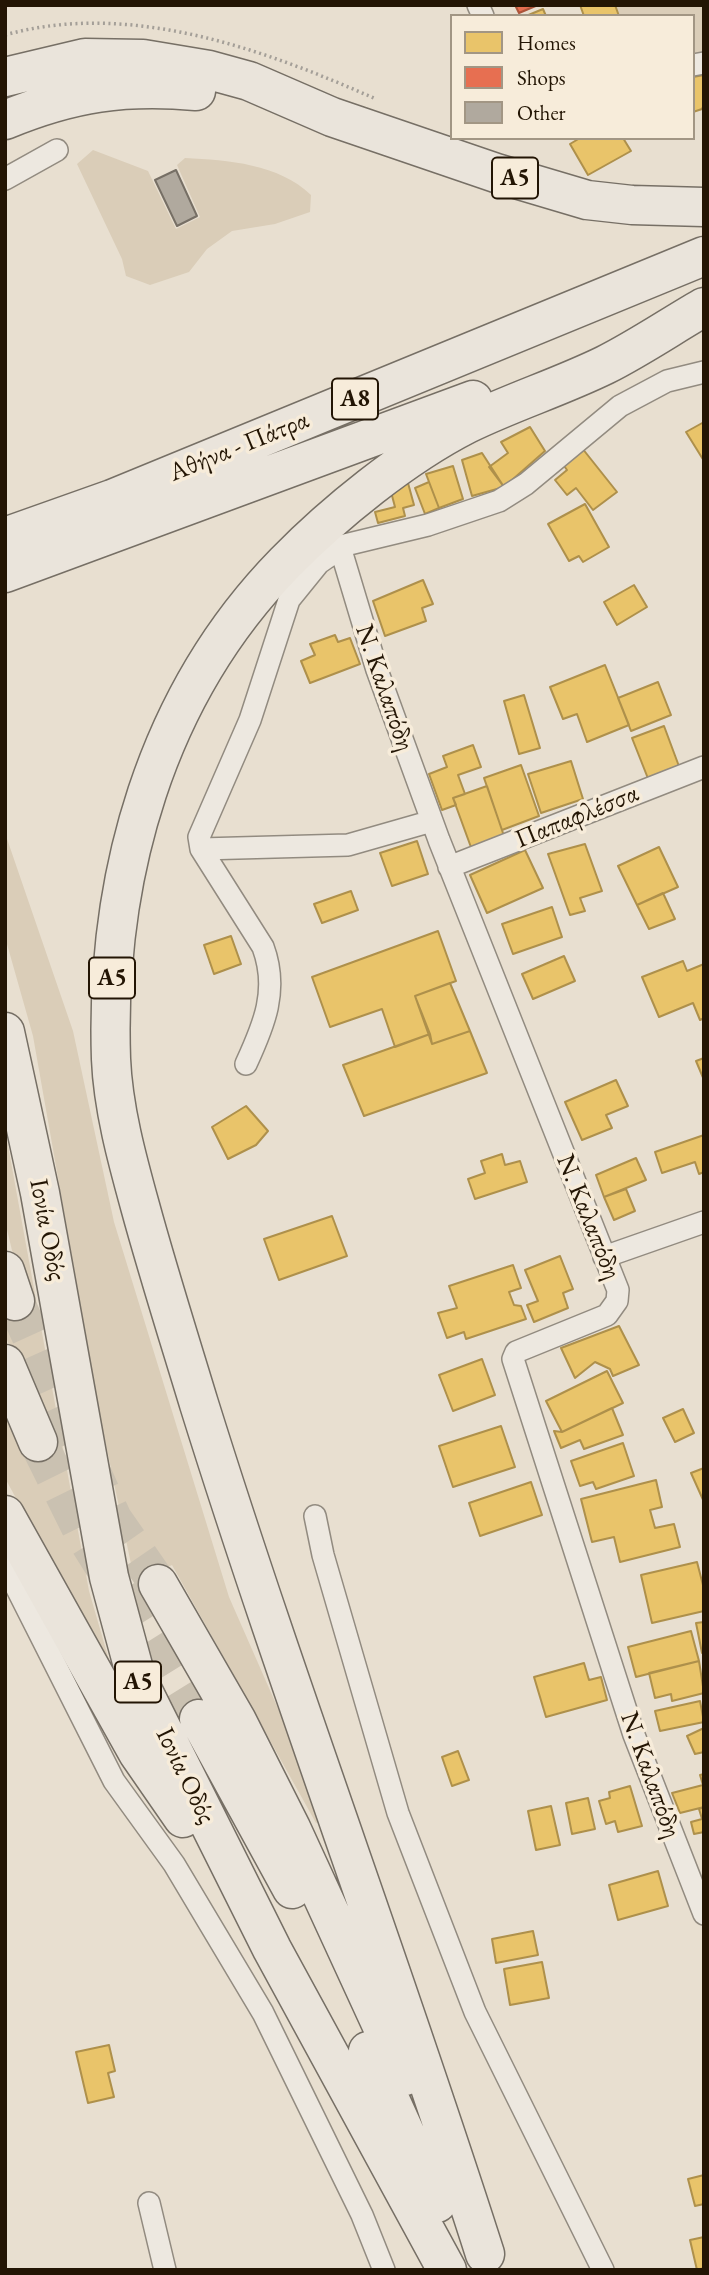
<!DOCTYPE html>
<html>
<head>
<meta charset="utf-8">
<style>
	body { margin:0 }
	#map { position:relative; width:709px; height:2275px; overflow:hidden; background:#e8dfd0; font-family:"EB Garamond",serif }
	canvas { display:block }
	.frame { position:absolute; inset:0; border:7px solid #231504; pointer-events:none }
	.legend { position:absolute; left:450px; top:14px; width:245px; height:126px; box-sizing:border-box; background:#f7ecda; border:2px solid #a29684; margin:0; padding:9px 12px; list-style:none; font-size:21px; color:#231504 }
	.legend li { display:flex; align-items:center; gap:14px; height:35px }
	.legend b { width:35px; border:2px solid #a29684 }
</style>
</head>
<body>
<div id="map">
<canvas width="709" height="2275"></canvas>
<div class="frame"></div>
<ul class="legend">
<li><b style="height:19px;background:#e9c46a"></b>Homes</li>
<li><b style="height:19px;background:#e76f51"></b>Shops</li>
<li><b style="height:19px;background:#b0a99e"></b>Other</li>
</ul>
</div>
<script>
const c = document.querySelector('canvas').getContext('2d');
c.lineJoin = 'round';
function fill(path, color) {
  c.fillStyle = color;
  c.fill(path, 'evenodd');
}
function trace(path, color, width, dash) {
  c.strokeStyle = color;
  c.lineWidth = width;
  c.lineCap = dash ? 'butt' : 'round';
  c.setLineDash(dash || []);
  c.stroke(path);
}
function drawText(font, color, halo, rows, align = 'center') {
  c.font = font + ' "EB Garamond",serif';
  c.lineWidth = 7;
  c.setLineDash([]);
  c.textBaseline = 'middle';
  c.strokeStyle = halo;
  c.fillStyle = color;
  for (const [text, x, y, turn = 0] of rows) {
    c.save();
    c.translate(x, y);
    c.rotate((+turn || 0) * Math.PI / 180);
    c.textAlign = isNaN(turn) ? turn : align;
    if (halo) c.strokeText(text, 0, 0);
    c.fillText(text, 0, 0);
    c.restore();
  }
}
fill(new Path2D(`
	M615,5H704V56L693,58V16H619Z
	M93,150L148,171L176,229L200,217L177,165L185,158C228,160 279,164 311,195L310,212L275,224L232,231L207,249L189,272L150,285L126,276L122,259L77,164Z
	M5,833L73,1031L114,1222L229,1597L305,1770L322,1820L316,1823L172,1565L135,1583L101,1421L33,1036L5,937Z
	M5,1129L89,1591L124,1712L62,1583L5,1478V1390L47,1438L5,1335V1312L25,1305L5,1221Z`), '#dacdb8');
const homes = new Path2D(`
	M580,5H615L619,16H584Z
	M543,9L546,16H526Z
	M704,75V105L702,109L693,112V77Z
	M580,138H623L631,151L588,175L570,144Z
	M704,422V461L686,432Z
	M530,427L545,451L504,487L489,467L508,453L501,442Z
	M582,448L617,492L593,510L576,488L567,495L555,480L567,470L562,463Z
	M482,453L504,487L472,496L462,460Z
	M453,466L463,499L439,508L426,474Z
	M429,482L439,508L425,514L415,488Z
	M408,483L414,505L403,508L405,516L378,523L375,512L395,507L390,488Z
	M585,504L609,547L583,562L579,556L569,561L548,524Z
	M423,580L433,604L422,608L426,621L385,636L373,601Z
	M634,585L647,607L617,625L604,602Z
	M335,635L338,642L350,638L360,664L310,683L301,661L315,655L310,644Z
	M605,665L629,725L587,742L577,714L563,719L550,687Z
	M658,682L671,715L631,731L618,698Z
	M524,695L540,748L519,754L504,701Z
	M664,726L680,769L649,781L632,738Z
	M473,745L481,767L458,775L465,794L453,798L456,805L442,810L429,774L447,767L443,756Z
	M571,761L583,799L541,813L528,774Z
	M521,765L539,816L502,830L484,778Z
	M487,786L505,839L472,850L453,798Z
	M417,841L428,874L392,886L380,853Z
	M585,844L602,891L580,898L585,911L570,915L548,854Z
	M659,847L678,887L637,905L618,866Z
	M525,850L543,888L487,913L470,875Z
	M351,891L358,910L322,923L314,904Z
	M663,893L675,919L649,929L637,905Z
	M552,907L562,937L513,954L502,924Z
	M438,931L456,981L415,996L430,1034L395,1047L382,1009L330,1027L312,977Z
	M231,936L241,964L214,974L204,945Z
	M564,956L575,981L533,999L522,974Z
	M683,961L687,971L704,964V1018L700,1020L693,1003L659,1017L642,977Z
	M450,983L470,1031L432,1044L415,996Z
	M470,1031L487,1073L364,1116L343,1065L430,1034L432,1044Z
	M704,1058V1080L696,1061Z
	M616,1080L628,1106L606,1115L612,1128L582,1140L565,1102Z
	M246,1106L268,1131L256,1145L228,1159L212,1127Z
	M704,1135V1172L699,1174L695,1162L662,1173L655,1152Z
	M502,1154L505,1165L520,1161L527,1182L475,1199L468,1179L485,1173L481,1161Z
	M636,1158L646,1180L604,1197L596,1175Z
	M626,1189L635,1211L614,1220L604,1197Z
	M332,1216L347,1256L279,1280L264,1239Z
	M560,1256L573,1289L563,1293L568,1308L534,1322L527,1305L538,1301L525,1270Z
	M513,1265L521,1288L509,1292L514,1305L521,1306L526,1319L466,1339L464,1332L447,1338L438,1313L457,1308L449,1286Z
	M619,1326L639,1365L613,1376L610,1369L595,1362L575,1378L561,1348Z
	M482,1359L495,1395L453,1411L439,1375Z
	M607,1371L623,1403L562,1432L546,1401Z
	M612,1408L623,1435L584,1449L580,1440L561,1448L554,1431L562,1432Z
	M683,1409L694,1433L675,1442L663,1418Z
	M501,1426L515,1467L453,1487L439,1446Z
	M623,1443L634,1476L596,1489L593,1482L580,1486L571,1461Z
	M704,1468V1502L691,1473Z
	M656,1480L662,1507L650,1510L655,1528L674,1524L680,1547L620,1562L614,1537L592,1542L581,1499Z
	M531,1482L542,1515L480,1536L469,1503Z
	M697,1562L704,1589V1611L652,1623L641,1575Z
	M704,1622V1653H702L696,1623Z
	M691,1631L699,1661L636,1677L628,1647Z
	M699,1661L704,1693L672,1701L671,1694L655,1698L649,1673Z
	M584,1663L589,1680L601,1677L607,1700L546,1717L534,1677Z
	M700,1701L704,1722L660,1731L655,1711Z
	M704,1728V1752L695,1754L687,1736Z
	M458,1751L469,1780L452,1786L442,1757Z
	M704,1774V1807L680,1813L672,1793L703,1785L700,1775Z
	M630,1786L642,1826L618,1832L615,1821L606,1824L599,1801L610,1798L609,1792Z
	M588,1798L595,1829L572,1834L566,1803Z
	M551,1806L560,1845L536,1850L528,1811Z
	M704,1807V1832L694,1834L691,1822L702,1819L699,1809Z
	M658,1871L668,1906L618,1920L609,1885Z
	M533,1931L538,1955L496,1963L492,1939Z
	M542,1962L549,1998L510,2005L504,1969Z
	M109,2045L115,2071L108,2073L114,2097L88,2103L76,2052Z
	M704,2175V2204L695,2206L688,2179Z
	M704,2237V2268L697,2270L690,2240Z`);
fill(homes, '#e9c46a');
trace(homes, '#ae904b', 2);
const shops = new Path2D(`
	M510,5H538L519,13L515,5Z`);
fill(shops, '#e76f51');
trace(shops, '#ac543a', 2);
const building = new Path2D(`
	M176,170L197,216L177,226L155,180Z`);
fill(building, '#b0a99e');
trace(building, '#766f65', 2);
trace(new Path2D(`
	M15,1301L113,1519L158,1584
	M38,1442L83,1533L199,1719`), '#cac1b1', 38, [38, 19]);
const street = new Path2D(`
	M478,5L483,16
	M693,65L704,63
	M5,179L57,150
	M340,547L377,670L439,840L618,1290L617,1301L607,1315L516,1352L513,1359L634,1735L704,1914
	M201,849L348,845L432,821
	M449,867L704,767
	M246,1064C264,1025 279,990 263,947L201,849L199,837L250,720L289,600L319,563L345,545L428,525L499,501L526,484L620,406L667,381L704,372
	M604,1257L704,1222
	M315,1516L323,1555L398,1813L475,2012L603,2270
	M5,1565L114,1781L174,1864L263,2013L362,2215L384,2270
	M149,2203L165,2270`);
const highway = new Path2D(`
	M5,77L85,58L143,59L209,70L249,81L332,117L496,173L587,200L632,205L704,207
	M5,120C73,92 124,85 196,91
	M5,537L112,499L704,256
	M5,573L473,400
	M5,1032L40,1193L109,1577L136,1677L272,1949L447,2270
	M5,1271L15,1301
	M5,1364L38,1442
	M5,1515L138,1753L183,1818
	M158,1584L237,1721L291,1828L405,2076
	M199,1719L292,1889
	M368,2051L437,2203
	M485,2254C394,1969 288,1689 199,1404C179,1338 158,1272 140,1206C127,1159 113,1108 111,1059C105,878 155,696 285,563C334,513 404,456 467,424C512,402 560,387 605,365C639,348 671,326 704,307`);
trace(street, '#928b80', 24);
trace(highway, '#766f65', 41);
trace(new Path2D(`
	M5,35C129,0 263,49 376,99
	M505,138H520`), '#a49f98', 3.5, [2, 3.5]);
trace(street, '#ede8e0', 21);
trace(highway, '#eae4db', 38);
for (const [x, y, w] of [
	[515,178,46],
	[355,399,46],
	[112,978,46],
	[138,1682,46]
]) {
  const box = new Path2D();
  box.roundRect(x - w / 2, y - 20.5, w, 41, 5);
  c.fillStyle = '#f7ecda';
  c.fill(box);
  trace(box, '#231504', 2);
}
drawText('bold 24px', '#231504', null, [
	["Α5",515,178],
	["Α8",355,399],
	["Α5",112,978],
	["Α5",138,1682]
]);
drawText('26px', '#231504', '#f7ecda', [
	["Αθήνα - Πάτρα",239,447,-22],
	["Ν. Καλαπόδη",384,688,71],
	["Παπαφλέσσα",577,817,-22],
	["Ν. Καλαπόδη",588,1217,68],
	["Ιονία Οδός",47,1230,79],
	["Ν. Καλαπόδη",650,1775,70],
	["Ιονία Οδός",185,1776,64]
]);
</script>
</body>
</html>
